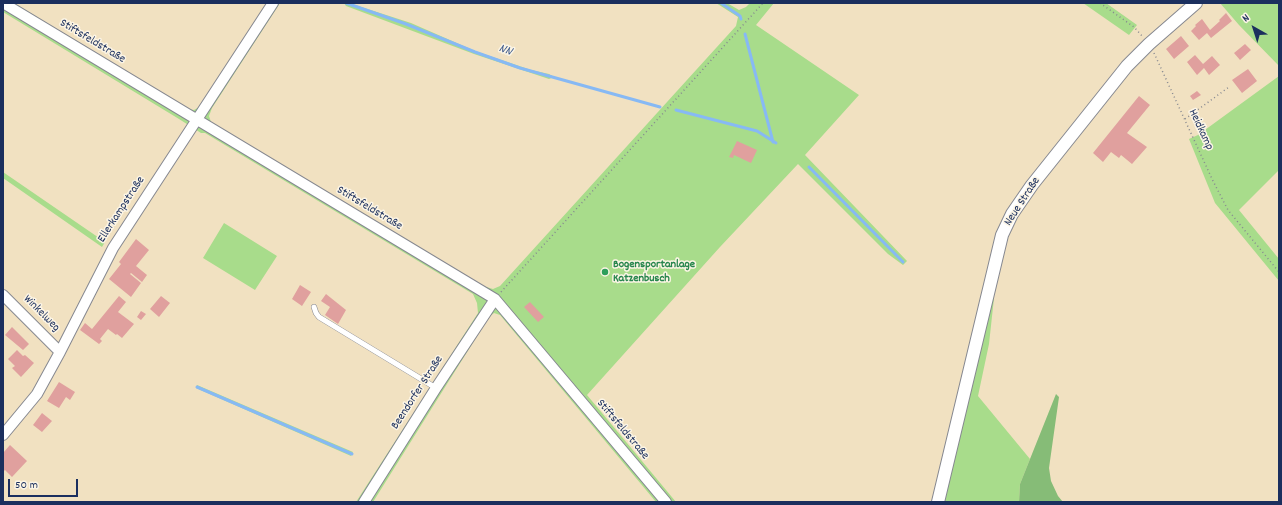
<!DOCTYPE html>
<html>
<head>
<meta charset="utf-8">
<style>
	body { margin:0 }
	#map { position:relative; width:1282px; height:505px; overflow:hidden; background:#f1e1c1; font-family:Dekko,sans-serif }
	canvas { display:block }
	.frame { position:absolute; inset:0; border:4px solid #1b2f5e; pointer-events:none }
	.north { position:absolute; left:1234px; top:8px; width:40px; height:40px; -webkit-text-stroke:3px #fcf5e5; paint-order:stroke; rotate:321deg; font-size:11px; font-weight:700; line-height:16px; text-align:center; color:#1b2f5e }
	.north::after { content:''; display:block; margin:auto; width:14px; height:18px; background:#1b2f5e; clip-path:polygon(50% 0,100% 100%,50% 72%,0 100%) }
	.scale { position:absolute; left:8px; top:479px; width:70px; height:18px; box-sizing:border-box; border:2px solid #1b2f5e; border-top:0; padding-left:5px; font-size:12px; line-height:14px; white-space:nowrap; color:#1b2f5e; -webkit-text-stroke:3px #fcf5e5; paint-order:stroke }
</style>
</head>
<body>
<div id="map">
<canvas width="1282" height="505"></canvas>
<div class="frame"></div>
<div class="north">N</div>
<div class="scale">50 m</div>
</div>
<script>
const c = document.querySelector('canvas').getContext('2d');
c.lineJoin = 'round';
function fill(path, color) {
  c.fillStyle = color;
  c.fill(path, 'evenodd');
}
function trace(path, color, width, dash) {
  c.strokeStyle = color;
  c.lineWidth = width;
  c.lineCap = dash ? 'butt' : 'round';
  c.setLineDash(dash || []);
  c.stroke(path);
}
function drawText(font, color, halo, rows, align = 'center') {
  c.font = font + ' Dekko,sans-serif';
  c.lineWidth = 3;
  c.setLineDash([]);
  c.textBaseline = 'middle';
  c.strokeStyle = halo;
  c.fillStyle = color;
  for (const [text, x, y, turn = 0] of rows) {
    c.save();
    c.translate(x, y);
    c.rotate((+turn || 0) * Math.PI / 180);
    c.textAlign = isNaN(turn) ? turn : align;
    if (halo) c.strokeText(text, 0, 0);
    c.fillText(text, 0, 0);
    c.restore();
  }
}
fill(new Path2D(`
	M3,3H14L188,109L194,110L201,106L268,3H280L212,108L209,116L211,122L480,285L493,289L500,286L736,26L738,17L716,3H727L739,10L746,7L750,3H774L756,25L859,95L805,155L907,261L903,265L888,254L798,164L720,247L587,395L676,502H656L500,315L494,313L489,317L373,502H356L478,313L477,303L473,294L205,133H201L179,119L3,12Z
	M344,3H349L411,23L475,51L531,70L549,74L554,77L549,79L474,54L346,6Z
	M1083,3H1106L1137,25L1129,35Z
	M1220,3H1279V66L1239,25Z
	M1279,76V170L1239,210L1279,259V281L1215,203L1189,139L1198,135Z
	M3,172L105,242L102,247L3,178Z
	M224,223L277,256L255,290L203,258Z
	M991,297L994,298L989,344L978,396L1030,459L1020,484L1019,502H944Z
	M197,385L353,452L351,456L196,388Z`), '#a8dc8b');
fill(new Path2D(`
	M1056,394L1059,397L1049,468L1051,481L1058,496L1063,502H1019L1020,484Z`), '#86bc77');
trace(new Path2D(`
	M346,3L406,24L475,52L520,68L660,107
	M721,3L740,16L741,19
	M745,34L773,142
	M676,110L757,131L776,143
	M809,167L903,262
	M197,387L352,454`), '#87b9f4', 3);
fill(new Path2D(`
	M1226,13L1232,21L1211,38L1207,33L1199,40L1191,31L1196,26L1195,25L1202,19L1210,30L1220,21L1219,20Z
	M1181,36L1189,46L1174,59L1166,49Z
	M1245,44L1251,50L1240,60L1234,53Z
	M1195,55L1203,64L1212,56L1220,65L1209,75L1204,68L1197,75L1187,62Z
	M1248,69L1257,81L1242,93L1232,80Z
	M1197,91L1201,95L1193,100L1190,96Z
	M1139,96L1150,105L1127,133L1147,147L1132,164L1121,155L1119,158L1111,152L1103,162L1093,153Z
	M737,141L757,150L751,163L734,155L733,158L729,157Z
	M136,239L149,250L136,266L147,275L142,282L131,273L130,274L141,283L131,297L109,279L121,264L119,262Z
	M300,285L311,292L302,306L292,299Z
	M326,294L346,310L338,324L325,315L330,307L321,301Z
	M119,296L126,302L118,312L134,324L122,338L117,334L116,335L108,329L100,339L102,341L99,344L80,330L85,323L92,329Z
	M161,296L170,303L159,317L150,309Z
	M530,302L544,317L538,322L524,307Z
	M141,311L146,314L141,320L137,317Z
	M12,327L29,344L23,350L5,335Z
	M17,350L23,356L25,355L34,363L21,377L12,368L15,366L8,359Z
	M59,382L75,392L70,400L66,397L59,408L47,401Z
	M42,413L52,421L42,432L33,425Z
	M10,445L27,461L12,477L5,470L3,472V453Z`), '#e0a09e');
const service = new Path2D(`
	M314,307L316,313L319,317L436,388`);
const minor = new Path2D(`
	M3,3L495,299L666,502
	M3,295L60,352
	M3,435L37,394L60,352L113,248L273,3
	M364,502L436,388L495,299`);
const tertiary = new Path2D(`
	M938,502L1002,235L1012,214L1032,185L1127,66L1149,44L1196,3`);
trace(service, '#868890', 6);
trace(minor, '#868890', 12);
trace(tertiary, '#868890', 14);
trace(new Path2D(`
	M1100,3L1134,27L1143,37
	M1154,53L1213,181L1228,210L1279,272
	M1185,119L1229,87
	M501,292L763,3`), '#868890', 1.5, [1, 3]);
trace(service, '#fff', 5);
trace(minor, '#fff', 10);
trace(tertiary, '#fff', 12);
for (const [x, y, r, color] of [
	[605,272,4,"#2e9e5b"]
]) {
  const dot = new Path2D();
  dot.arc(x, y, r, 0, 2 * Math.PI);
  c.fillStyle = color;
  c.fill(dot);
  trace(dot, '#fcf5e5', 1.5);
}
drawText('12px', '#1b2f5e', '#fcf5e5', [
	["Stiftsfeldstraße",92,42,31],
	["Heidkamp",1200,130,65],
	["Neue Straße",1023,202,-57],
	["Stiftsfeldstraße",369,209,31],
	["Ellerkampstraße",122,210,-57],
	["Winkelweg",41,314,45],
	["Beendorfer Straße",418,393,-57],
	["Stiftsfeldstraße",622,430,50]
]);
drawText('bold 12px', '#27864d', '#fcf5e5', [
	["Bogensportanlage",613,265],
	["Katzenbusch",613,279]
], 'left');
drawText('italic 13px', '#3b588b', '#fcf5e5', [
	["NN",505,51,20]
]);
</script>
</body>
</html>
